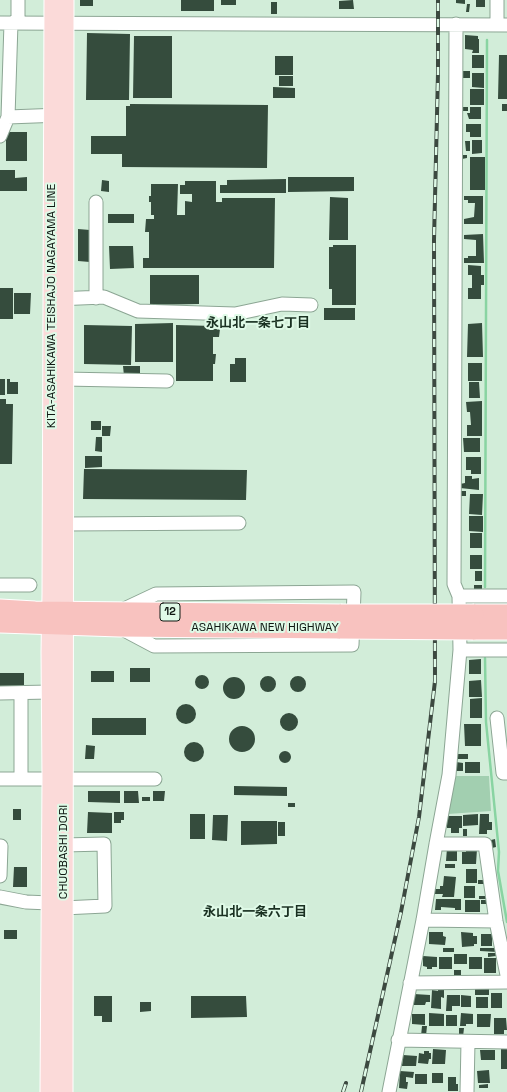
<!DOCTYPE html>
<html>
<head>
<meta charset="utf-8">
<style>
	body { margin:0 }
	canvas { display:block; background:#d2edd9 }
</style>
</head>
<body>
<canvas width="507" height="1092"></canvas>
<script>
const c = document.querySelector('canvas').getContext('2d');
c.lineJoin = 'round';
function fill(path, color) {
  c.fillStyle = color;
  c.fill(path, 'evenodd');
}
function trace(path, color, width, dash) {
  c.strokeStyle = color;
  c.lineWidth = width;
  c.lineCap = dash ? 'butt' : 'round';
  c.setLineDash(dash || []);
  c.stroke(path);
}
function drawText(font, color, halo, rows, align = 'center') {
  c.font = font + ' "Space Grotesk","Noto Sans JP",sans-serif';
  c.lineWidth = 4;
  c.setLineDash([]);
  c.textBaseline = 'middle';
  c.strokeStyle = halo;
  c.fillStyle = color;
  for (const [text, x, y, turn = 0] of rows) {
    c.save();
    c.translate(x, y);
    c.rotate((+turn || 0) * Math.PI / 180);
    c.textAlign = isNaN(turn) ? turn : align;
    if (halo) c.strokeText(text, 0, 0);
    c.fillText(text, 0, 0);
    c.restore();
  }
}
fill(new Path2D(`
	M454,776H489L491,811L448,814Z`), '#a2cfb0');
trace(new Path2D(`
	M485,587L487,40
	M485,658L486,722L499,852L498,871L507,922`), '#89d4a2', 2.5);
fill(new Path2D(`
	M80,0H93V6H80Z
	M181,0H214V11H181Z
	M221,0H236V5H221Z
	M353,0L354,9H339V1Z
	M456,0H465V4L456,3Z
	M476,0H485V7H476Z
	M271,2H277V14H271Z
	M467,4H470L469,12H466Z
	M87,33L130,34L129,100H86Z
	M465,35L478,36V39H479V53H472L473,50L465,49Z
	M134,36H172V98H133Z
	M472,55H484V68H472Z
	M499,55H507V99H498Z
	M275,56H293V75H275Z
	M462,71H470V78H462Z
	M472,73H484V88L472,87Z
	M279,76H293V86H279Z
	M273,87L295,88V98H273Z
	M470,89H484V105H470Z
	M130,104L268,105L267,168L122,167V154H91V136H126V106H130Z
	M502,104H507V111H502Z
	M462,107H468V111H462Z
	M470,107H481V119H469L467,113H470Z
	M466,124H481V137H470V132H466Z
	M6,132H27V161H6Z
	M472,140H482V153L472,154Z
	M465,141H470V151H466Z
	M462,155H467V158L462,159Z
	M470,157H485V190H470Z
	M0,170H15V178L27,177V191H0Z
	M288,177H354V191L288,192Z
	M286,179V193H220V185H227V180Z
	M102,180L109,181V192L101,191Z
	M185,181H216V202H222V198H275L274,268H143V258H149V232H145L146,219H154V215H151V202H149V196H151V184H178L177,215H185V201L192,202V194H180V185H185Z
	M464,196H483V224H464V219L474,217L475,203H468V200H464Z
	M330,197L348,198V240H329Z
	M108,214H134V223H108Z
	M78,229L90,230V262L78,261Z
	M483,234L484,263H464V258H468V256H476V240L464,239V235Z
	M333,245H356V305H332V289H329V247H333Z
	M109,246H133L134,268L110,269Z
	M468,265L481,266V275H484V285H481V299H468V288H472V275H468Z
	M150,275H199V304L150,305Z
	M0,288H13V319H0Z
	M14,293H31L30,314H14Z
	M324,308H355V320H324Z
	M173,323V362H135V324Z
	M482,323L483,357H467L468,324Z
	M84,325L132,326L131,365L84,364Z
	M176,325L213,326V329H220L219,337H213V354H216L215,364H213V381H176Z
	M235,358H246V382H230V364H235Z
	M468,363H482V381H468Z
	M123,366H140V376H124Z
	M0,379H5V395H0Z
	M7,379H10V382H18V394H7Z
	M469,382H479L480,398H469Z
	M0,399H6V404H13L12,464H0Z
	M482,401V436H467V425H471L470,412H467L466,402Z
	M91,421H101V430H91Z
	M102,426H111L110,436H102Z
	M96,437H102V452L95,451Z
	M463,438H480V452H464Z
	M85,456H102V467L85,468Z
	M466,457H481V474H471V470H466Z
	M84,469L247,470L246,500L83,499Z
	M465,476H472V479L479,478V490L460,488V484L465,483Z
	M460,491H466V496H460Z
	M470,494H483L482,515L469,514Z
	M469,516H483V532L469,531Z
	M470,533H482V548H470Z
	M470,555H482V569H470Z
	M475,571H482V581H475Z
	M474,585H482V590H474Z
	M481,659V674H469V660Z
	M130,668H150V682H130Z
	M91,671H114V682H91Z
	M0,673H24V689L0,688Z
	M195 682a7 7 0 1 1 14 0a7 7 0 1 1-14 0Z
	M290 684a8 8 0 1 1 16 0a8 8 0 1 1-16 0Z
	M260 684a8 8 0 1 1 16 0a8 8 0 1 1-16 0Z
	M223 688a11 11 0 1 1 22 0a11 11 0 1 1-22 0Z
	M481,680L482,697H469V681Z
	M482,698V718H470V699Z
	M176 714a10 10 0 1 1 20 0a10 10 0 1 1-20 0Z
	M280 722a9 9 0 1 1 18 0a9 9 0 1 1-18 0Z
	M92,718H146V735H92Z
	M464,724H481V746H465Z
	M229 739a13 13 0 1 1 26 0a13 13 0 1 1-26 0Z
	M184 752a10 10 0 1 1 20 0a10 10 0 1 1-20 0Z
	M86,745L95,746L94,759H85Z
	M279 757a6 6 0 1 1 12 0a6 6 0 1 1-12 0Z
	M458,754H468V759H458Z
	M456,762L463,763V771H456Z
	M465,762H480V773H465Z
	M234,786L287,787V796L234,795Z
	M88,791H120V803L88,802Z
	M124,791H138L139,803H124Z
	M153,791H165L164,801H153Z
	M142,797H150V801H142Z
	M288,803H295V807H288Z
	M13,809H21V820H13Z
	M88,812L112,813V833H87Z
	M114,812H124V820H121V823H114Z
	M190,814H205V839H190Z
	M478,814V825L463,826V815Z
	M480,814H489V822H492V830H487V834H479Z
	M213,815H228L227,841L212,840Z
	M447,816H462V828H459V833H451V828H447Z
	M241,821H277V844L241,845Z
	M278,822H285V836H278Z
	M463,829H467V836H463Z
	M495,839L496,847L492,848L491,840Z
	M447,848L457,849V861H446Z
	M466,849H477L476,864H462V852H466Z
	M445,864H455V868H445Z
	M14,867H27V887H13Z
	M466,869H477V883H466Z
	M444,876L456,877L454,897H442L443,894H435V889H440V886H443Z
	M478,880H485V884H478Z
	M464,886H475V898H464Z
	M479,896H487V899H479Z
	M436,899H461V910H455V908L441,907V910H435Z
	M465,900H480V912H465Z
	M481,900H488V904H481Z
	M4,930H17V939H4Z
	M429,932H443V936L446,937L445,945L429,944Z
	M461,932L473,933V936H477V944H474V946L462,947Z
	M481,934H492V946H481Z
	M443,948H454V952H443Z
	M480,948H497V952L480,951Z
	M488,953H496V956L488,957Z
	M454,954H467V964H454Z
	M423,956L437,957V967H432V969H427V967L423,966Z
	M439,957H452V969H439Z
	M469,957H482V969H469Z
	M484,958H496V973H484Z
	M454,970H461V977H454Z
	M438,988L444,989V998L441,997V1009L431,1008L432,990L438,991Z
	M475,988H489V995H475Z
	M491,993H502V1008H491Z
	M414,994L430,995V1002H426L425,1005H414Z
	M447,995H460V1006H452V1011H446Z
	M461,995L471,996V1007H461Z
	M94,996H112V1022H102V1016H94Z
	M191,996H246L247,1017L191,1018Z
	M476,997H488V1008H476Z
	M140,1002H151V1011L140,1012Z
	M429,1013L444,1014V1026H429Z
	M461,1013L473,1014V1024H466V1026H460Z
	M412,1014H425V1025L412,1024Z
	M477,1014H491L490,1027H477Z
	M446,1015H457V1026H446Z
	M494,1018H506L507,1030H504V1034H494Z
	M422,1026H427L426,1036H421Z
	M459,1028H464L463,1037H459Z
	M501,1048H507V1069H501Z
	M433,1049L446,1050L445,1064H432Z
	M480,1050H495V1060H481Z
	M424,1051H429V1053H431V1059H429L428,1064L418,1063L419,1053L424,1054Z
	M403,1055L417,1056L416,1066H402Z
	M489,1070L490,1083H478L477,1071Z
	M400,1071L414,1072L413,1078L406,1077V1082H408L407,1089L399,1088Z
	M432,1073H443V1083H432Z
	M415,1074H427V1084H415Z
	M448,1077H456V1084H458V1091H448Z
	M488,1084V1088H479V1085Z`), '#354c3d');
const minor = new Path2D(`
	M18,0V23
	M0,23L507,25
	M456,24L454,584L459,596
	M497,25V0
	M8,117L61,115
	M0,136L8,117L11,23
	M96,202V298
	M56,299L104,297L138,311L235,314L282,304L311,305
	M64,379L167,381
	M64,524L239,523
	M0,585H30
	M122,610L156,594L354,592L352,645L154,646L122,629
	M460,650H507
	M0,693L50,692
	M497,718L503,773H507
	M0,779H155
	M21,779V693
	M436,844H485L496,921L507,975
	M0,846H1L0,876
	M0,897L26,902L50,903L63,908L105,906L104,844L64,845
	M423,920L496,921
	M410,983L507,982
	M398,1040L507,1042
	M389,1092L423,920L436,844L449,775L460,650L459,596H507
	M467,1092L468,1042`);
const major = new Path2D(`
	M49,1092L51,779L50,652L51,594L53,0
	M64,1092L65,0`);
const highway = new Path2D(`
	M0,609L35,611L341,614
	M474,614H507
	M0,623L120,627L340,629
	M473,630H507`);
trace(minor, '#8ca694', 15);
trace(major, '#fff', 19);
trace(highway, '#fff', 21);
trace(minor, '#fff', 13);
trace(major, '#fbdad9', 17);
trace(highway, '#f8c2bf', 19);
const rail = new Path2D(`
	M343,1092L346,1083
	M361,1092L401,912L419,817L435,681L434,240L438,73V0`);
trace(rail, '#3c4940', 4);
trace(rail, '#dffae7', 2.5, [8]);
const highwayBridge = new Path2D(`
	M341,614H474
	M340,629L473,630`);
trace(highwayBridge, '#fff', 21, []);
trace(highwayBridge, '#f8c2bf', 19);
for (const [x, y, w] of [
	[170,612,20]
]) {
  const box = new Path2D();
  box.roundRect(x - w / 2, y - 9, w, 18, 3);
  c.fillStyle = '#dffae7';
  c.fill(box);
  trace(box, '#0f1812', 1);
}
drawText('bold 11px', '#0f1812', null, [
	["12",170,612]
]);
drawText('12px', '#0f1812', '#dffae7', [
	["KITA-ASAHIKAWA TEISHAJO NAGAYAMA LINE",52,306,-90],
	["ASAHIKAWA NEW HIGHWAY",265,628],
	["CHUOBASHI DORI",64,852,-90]
]);
drawText('bold 13px', '#1a3122', '#dffae7', [
	["永山北一条七丁目",258,323],
	["永山北一条六丁目",255,912]
]);
</script>
</body>
</html>
